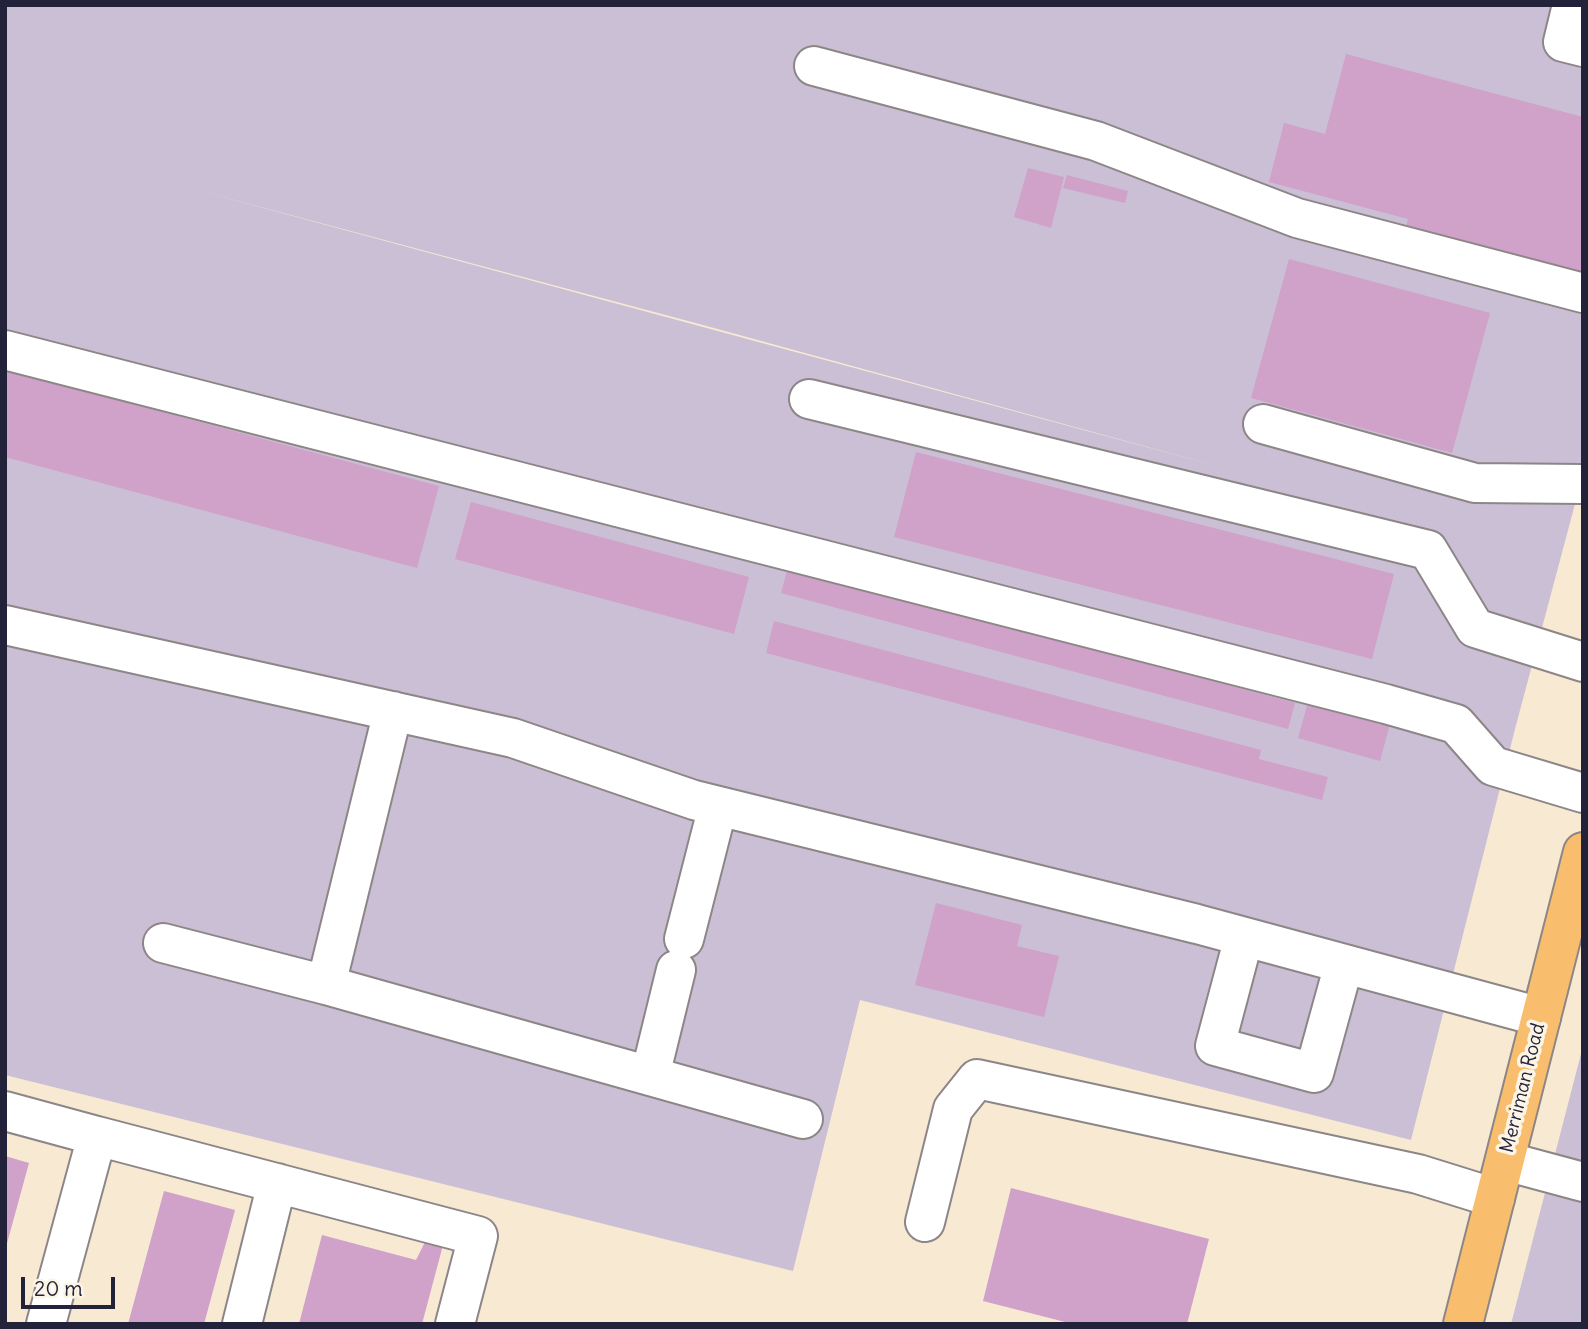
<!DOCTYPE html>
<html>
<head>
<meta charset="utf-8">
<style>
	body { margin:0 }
	#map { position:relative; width:1588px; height:1329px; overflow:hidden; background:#f8e9d3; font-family:Delius,sans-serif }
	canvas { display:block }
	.frame { position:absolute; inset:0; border:7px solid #22223b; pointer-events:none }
	.scale { position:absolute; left:21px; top:1277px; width:94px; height:32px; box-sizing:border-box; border:4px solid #22223b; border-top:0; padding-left:9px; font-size:21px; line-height:24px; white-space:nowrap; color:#22223b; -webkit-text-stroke:5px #fcf5e5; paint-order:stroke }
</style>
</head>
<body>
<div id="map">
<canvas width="1588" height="1329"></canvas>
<div class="frame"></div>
<div class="scale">20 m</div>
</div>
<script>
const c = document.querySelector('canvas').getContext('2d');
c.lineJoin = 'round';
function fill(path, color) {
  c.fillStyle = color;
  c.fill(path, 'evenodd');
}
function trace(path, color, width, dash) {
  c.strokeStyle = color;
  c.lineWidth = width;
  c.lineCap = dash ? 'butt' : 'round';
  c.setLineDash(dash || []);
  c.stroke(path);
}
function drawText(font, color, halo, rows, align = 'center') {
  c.font = font + ' Delius,sans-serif';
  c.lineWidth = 7;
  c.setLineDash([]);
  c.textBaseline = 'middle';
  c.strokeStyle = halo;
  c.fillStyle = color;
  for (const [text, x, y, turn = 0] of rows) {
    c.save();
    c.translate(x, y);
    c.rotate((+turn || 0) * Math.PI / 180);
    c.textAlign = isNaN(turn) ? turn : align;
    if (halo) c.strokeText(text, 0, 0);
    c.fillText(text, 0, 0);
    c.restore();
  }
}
fill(new Path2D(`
	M5,5H1583V474L1515,729L1411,1140L860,1000L793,1271L5,1075ZM193,189L703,325L1224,468Z
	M1583,1046V1324H1511Z`), '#cbbfd5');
fill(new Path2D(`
	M1346,54L1583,117V285L1403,237L1408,219L1269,182L1284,123L1325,134Z
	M1028,168L1064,177L1051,228L1014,217Z
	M1067,175L1128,191L1125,203L1063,188Z
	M1289,259L1490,313L1452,453L1251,398Z
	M5,370L439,486L417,568L5,457Z
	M916,452L1394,574L1372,659L894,537Z
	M471,502L749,577L734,634L455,559Z
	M788,567L1295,703L1288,729L781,593Z
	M774,621L1261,750L1259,759L1328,777L1322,800L766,653Z
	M1308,702L1390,724L1380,761L1298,738Z
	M936,903L1022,925L1017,946L1059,956L1044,1017L915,985Z
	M5,1156L29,1163L6,1247H5Z
	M1011,1188L1209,1239L1187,1324H1073L983,1301Z
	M164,1191L235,1210L204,1324H128Z
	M322,1235L416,1260L426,1240L443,1245L422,1324H299Z`), '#d0a1c9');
const minor = new Path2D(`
	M1572,5L1563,42L1583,47
	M814,66L1096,141L1297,218L1583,293
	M5,350L1386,704L1456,724L1493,766L1583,793
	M809,399L1428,550L1475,628L1583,662
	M1263,424L1475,483L1583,484
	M5,625L513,738L694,800L1197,924L1541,1017
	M1244,937L1215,1046L1314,1073L1344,964
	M684,939L718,806
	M163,943L326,985L393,711
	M326,985L803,1119
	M650,1076L676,970
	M5,1111L97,1136L46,1324
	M97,1136L478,1236L455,1324
	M1505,1161L1583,1182
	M925,1222L953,1109L977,1079L1418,1174L1495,1198
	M242,1324L277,1183`);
const major = new Path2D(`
	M1463,1324L1583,852`);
trace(minor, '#8d8687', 42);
trace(major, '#8d8687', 42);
trace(minor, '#fff', 38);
trace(major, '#f9be6d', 38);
drawText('19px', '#22223b', '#fcf5e5', [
	["Merriman Road",1523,1088,-76]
]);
</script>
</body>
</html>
